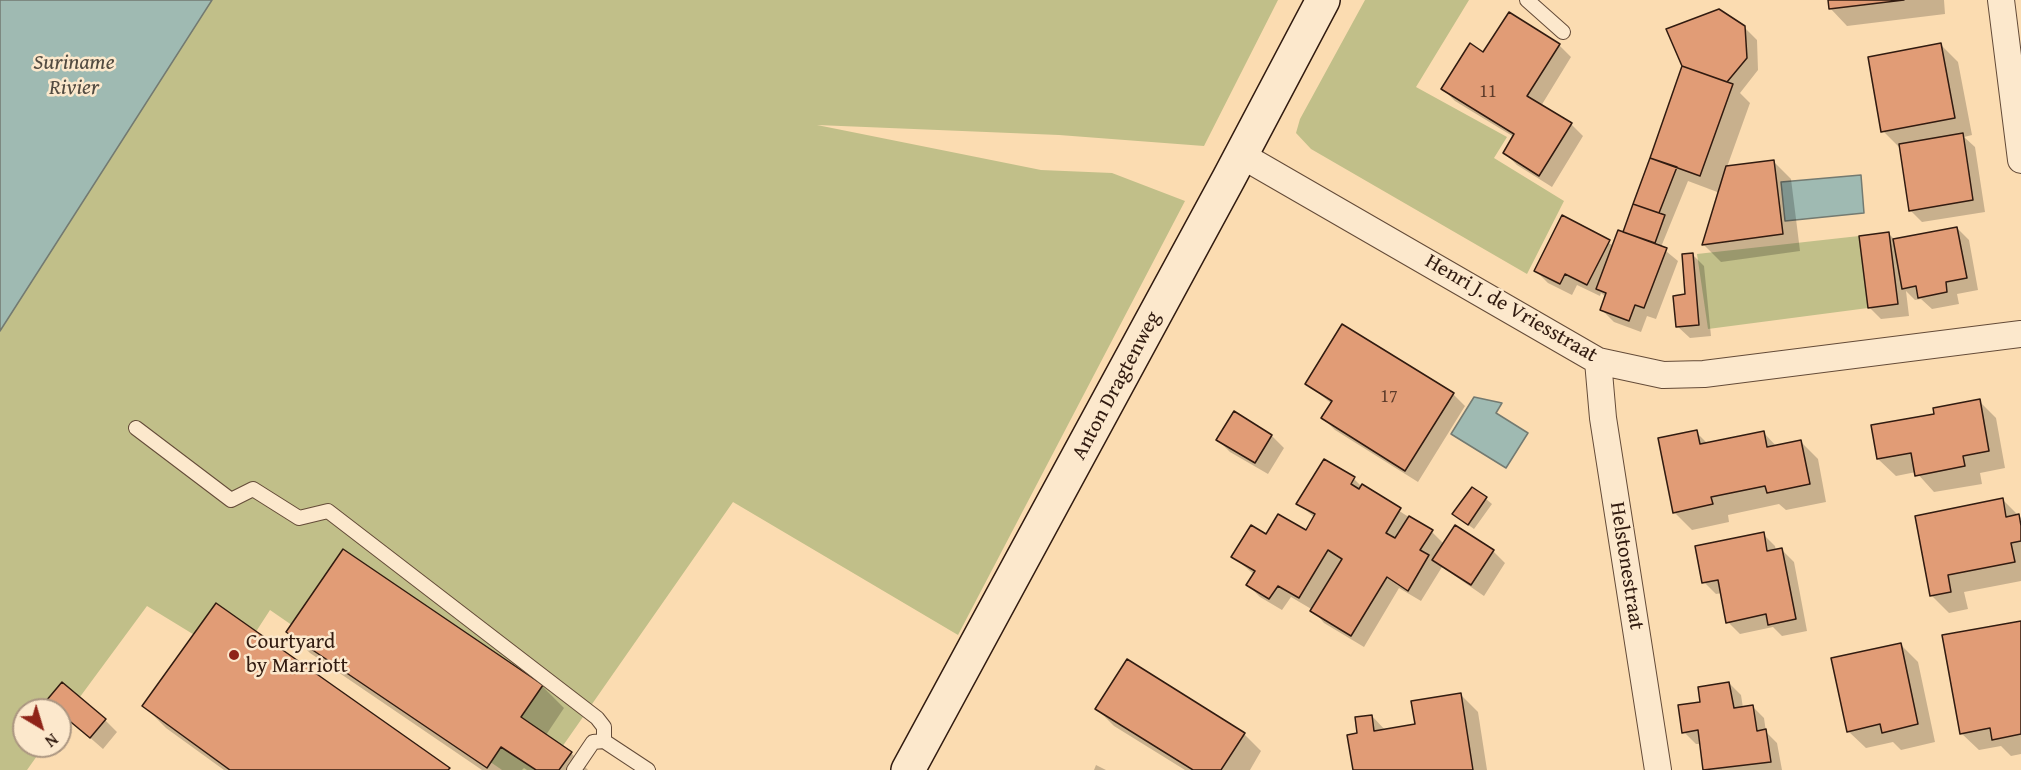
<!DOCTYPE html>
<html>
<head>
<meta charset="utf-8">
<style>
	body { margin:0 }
	#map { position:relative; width:2021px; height:770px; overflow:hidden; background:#fbdcb1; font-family:"Gentium Book Plus",serif }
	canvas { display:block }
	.north { position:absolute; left:12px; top:698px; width:60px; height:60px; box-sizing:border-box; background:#fce8cc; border:2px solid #ab9681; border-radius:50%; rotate:142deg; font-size:16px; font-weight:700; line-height:24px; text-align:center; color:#311b10 }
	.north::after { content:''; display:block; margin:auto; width:21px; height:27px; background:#8f2418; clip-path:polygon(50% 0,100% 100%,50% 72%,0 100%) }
</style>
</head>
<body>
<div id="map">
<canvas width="2021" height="770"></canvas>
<div class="north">N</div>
</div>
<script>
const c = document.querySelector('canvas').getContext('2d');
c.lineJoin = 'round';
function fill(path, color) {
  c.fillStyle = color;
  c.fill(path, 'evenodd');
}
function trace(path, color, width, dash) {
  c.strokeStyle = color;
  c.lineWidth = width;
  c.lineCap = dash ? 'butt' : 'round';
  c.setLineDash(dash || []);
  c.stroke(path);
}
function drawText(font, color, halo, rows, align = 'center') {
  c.font = font + ' "Gentium Book Plus",serif';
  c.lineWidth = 5;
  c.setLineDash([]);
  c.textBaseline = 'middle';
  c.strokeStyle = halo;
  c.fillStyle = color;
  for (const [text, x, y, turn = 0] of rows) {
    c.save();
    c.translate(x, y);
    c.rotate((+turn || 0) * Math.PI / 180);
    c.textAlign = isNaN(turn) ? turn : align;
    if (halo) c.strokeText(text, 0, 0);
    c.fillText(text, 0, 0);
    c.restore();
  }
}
fill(new Path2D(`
	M212,0H1278L1204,146L1059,135L817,125L1041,170L1112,173L1185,201L958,635L733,502L546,770H502L270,610L237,661L147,606L60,724V710H24V746H44L27,770H0V331Z
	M1365,0H1469L1416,87L1507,137L1494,158L1564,201L1527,274L1311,149L1296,133L1300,119Z
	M1859,236L1868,308L1708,329L1697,254Z`), '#c1bf89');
const water = new Path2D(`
	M0,0H212L0,331Z
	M1861,175L1864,213L1785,221L1781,182Z
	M1474,397L1502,403L1496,413L1528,433L1506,468L1451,434Z`);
fill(water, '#9fbab2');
trace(water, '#737a71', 1.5);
fill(new Path2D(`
	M1829,0H1944L1945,14L1847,26L1830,8Z
	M1744,27L1757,40L1758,70L1740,93L1750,103L1727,167L1773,161L1791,179L1800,251L1721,262L1704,245L1720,193L1688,181L1661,247L1678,261L1656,319L1647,316L1641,332L1614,322L1602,310L1606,297L1601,293L1600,296L1577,285L1572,295L1548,283L1536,271L1563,218L1614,246L1624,234Z
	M1559,45L1571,57L1541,106L1571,124L1583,136L1552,187L1517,165L1505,153L1514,137L1455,101L1443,89Z
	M1941,45L1958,62L1972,135L1964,137L1975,147L1985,212L1922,222L1910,210L1901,149L1883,131Z
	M1957,228L1969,240L1978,290L1957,294L1959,304L1932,309L1921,299L1915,300L1906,291L1909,316L1881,319L1869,307L1889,234L1895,240Z
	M1692,254L1704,266L1711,336L1690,338L1677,326L1687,296Z
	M1306,383L1453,394L1465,406L1418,482L1335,430L1323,418L1332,404Z
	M1979,401L1996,418L2005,468L1980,473L1982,484L1934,492L1916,472L1896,476L1878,459L1936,415Z
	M1234,413L1272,436L1284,448L1268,474L1230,452L1218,440Z
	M1696,432L1708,444L1764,433L1777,447L1801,442L1818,459L1826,502L1786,510L1779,504L1728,515L1729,522L1692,530L1674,512Z
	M1354,479L1362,487L1432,532L1444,544L1493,551L1505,563L1484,596L1442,567L1421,601L1399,588L1364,647L1324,623L1313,610L1291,597L1282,610L1260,597L1248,585L1255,575L1233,557L1267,536L1306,532L1315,518L1298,503Z
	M1486,499L1492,504L1474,529L1460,519Z
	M2003,500L2021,518V581L1964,592L1968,609L1949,613L1932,596Z
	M1763,534L1775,546L1776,551L1782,550L1794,562L1807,631L1782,636L1773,627L1740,634L1728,622L1722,593L1716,594L1704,582Z
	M343,551L542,686L564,708L546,735L571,753L588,770H527L524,768L522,770H482L310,653L288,631Z
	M216,606L450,770H224L166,728L144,706Z
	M2021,622V754L2011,756L2001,746L1979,750L1961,733Z
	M1900,644L1918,662L1935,742L1901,750L1893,742L1866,748L1848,731Z
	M1729,683L1741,695L1743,708L1752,706L1764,718L1766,732L1777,743L1782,770H1705L1701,744H1696L1684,732L1702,703Z
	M1460,694L1478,712L1487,770H1355L1359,735L1372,716L1386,731L1417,726Z
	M48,701L105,720L117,732L103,749Z
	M1097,709L1244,734L1261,751L1250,770H1185L1114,726Z
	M1096,765L1106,770H1094Z`), '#0003');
const building = new Path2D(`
	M1828,0H1904L1829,9Z
	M1719,9L1745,26L1747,58L1727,82L1682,66L1666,29Z
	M1509,12L1560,44L1527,96L1572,123L1539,176L1503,153L1514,134L1441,89L1470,43L1483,52Z
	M1941,43L1955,118L1881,132L1868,57Z
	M1682,66L1733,84L1700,176L1650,158Z
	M1963,133L1973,200L1909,211L1899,144Z
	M1650,158L1677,167L1659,213L1633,204Z
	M1774,160L1783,234L1702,245L1726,166Z
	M1633,204L1665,215L1655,243L1623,232Z
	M1562,215L1610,240L1587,285L1565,274L1560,284L1534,271Z
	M1957,227L1967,278L1946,282L1947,292L1918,298L1916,286L1902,289L1893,239Z
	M1618,230L1667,248L1644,308L1635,305L1629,321L1600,310L1606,293L1596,289Z
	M1889,232L1898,304L1868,308L1859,236Z
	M1693,253L1699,325L1676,327L1673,296L1685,294L1682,254Z
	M1342,324L1454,393L1405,471L1321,418L1332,401L1305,384Z
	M1980,399L1989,451L1963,456L1965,466L1915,476L1911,453L1877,459L1871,425L1934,414L1933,408Z
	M1234,411L1272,435L1255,463L1216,440Z
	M1697,430L1700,444L1764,431L1767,447L1801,440L1810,484L1767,493L1765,486L1711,497L1713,504L1673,513L1658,438Z
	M1324,459L1355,477L1351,484L1359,489L1362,484L1401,508L1386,533L1395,538L1409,516L1433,530L1420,550L1429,555L1408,591L1387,577L1351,636L1310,611L1342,559L1328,550L1299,598L1278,586L1269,599L1246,585L1255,571L1231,557L1251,525L1266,534L1278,514L1306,530L1315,514L1296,504Z
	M1472,487L1487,497L1468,525L1452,514Z
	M2003,498L2006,517L2019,514L2021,526V541L2011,543L2015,562L1948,575L1951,592L1930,596L1915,516Z
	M1455,525L1494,550L1471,585L1432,560Z
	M1764,532L1767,551L1782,548L1796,619L1768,625L1766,614L1726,623L1718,580L1702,583L1695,546Z
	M343,549L543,685L521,717L572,752L559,770H536L501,747L487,768L286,632Z
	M216,603L450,768L448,770H230L142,706Z
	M2021,621V734L1992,740L1990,728L1960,734L1942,635Z
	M1901,643L1918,724L1882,733L1880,724L1847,732L1831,658Z
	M1127,659L1245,733L1221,770H1193L1095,709Z
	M62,682L106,719L90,738L60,713V710L46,701Z
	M1729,682L1734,708L1753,705L1757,731L1766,729L1771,762L1703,770L1698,730L1682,733L1678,705L1700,702L1698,687Z
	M1461,693L1473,770H1353L1347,735L1357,733L1355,717L1372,715L1374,731L1415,724L1411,701Z`);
fill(building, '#e19c76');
trace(building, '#311b10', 1.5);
const service = new Path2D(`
	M1527,0L1563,32
	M136,428L231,500L253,489L299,518L328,511L597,718L604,727V741
	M574,770L593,742L604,741L648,770`);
const minor = new Path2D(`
	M2001,0L2021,160
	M1241,155L1598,361L1663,375L1704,374L2021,334
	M1598,361L1603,418L1658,770`);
const secondary = new Path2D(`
	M908,770L1229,178L1323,0`);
trace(service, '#644b38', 16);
trace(minor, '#644b38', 28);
trace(secondary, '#311b10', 36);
trace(service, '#fce8cc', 14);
trace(minor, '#fce8cc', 26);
trace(secondary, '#fce8cc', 33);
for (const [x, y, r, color] of [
	[234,655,6,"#8f2418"]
]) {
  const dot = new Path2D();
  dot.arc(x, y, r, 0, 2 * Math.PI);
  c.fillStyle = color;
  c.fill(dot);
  trace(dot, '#fce8cc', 2);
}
drawText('18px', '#5d3b2a', null, [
	["11",1488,92],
	["17",1389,397]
]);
drawText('21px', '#311b10', '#fce8cc', [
	["Henri J. de Vriesstraat",1511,309,30],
	["Anton Dragtenweg",1117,386,-62],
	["Helstonestraat",1626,566,81]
]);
drawText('21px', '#311b10', '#fce8cc', [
	["Courtyard",246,643],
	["by Marriott",246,667]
], 'left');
drawText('italic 22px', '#524b41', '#fce8cc', [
	["Suriname",74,63],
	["Rivier",74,88]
]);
</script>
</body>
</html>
